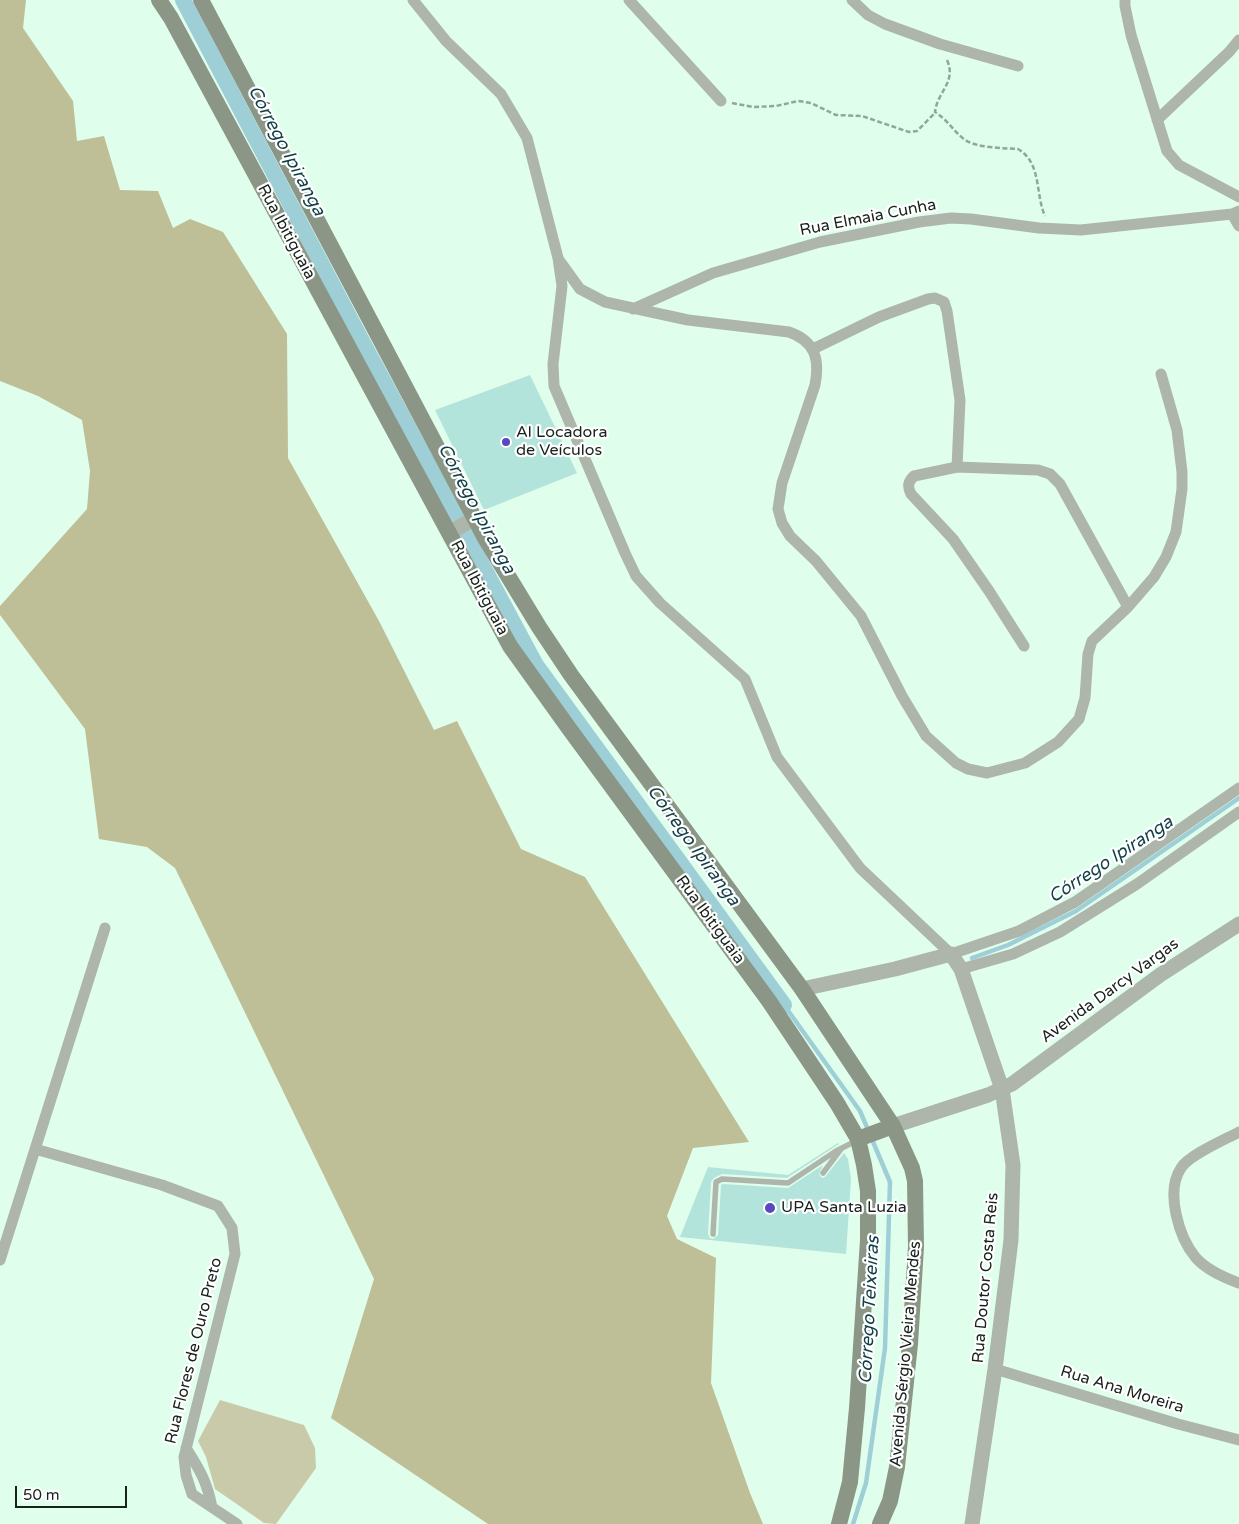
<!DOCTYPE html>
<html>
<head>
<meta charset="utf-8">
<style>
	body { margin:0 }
	#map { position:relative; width:1239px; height:1524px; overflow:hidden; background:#e0feec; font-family:"Varela Round",sans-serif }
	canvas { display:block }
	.scale { position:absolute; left:15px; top:1486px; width:112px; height:22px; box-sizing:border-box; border:2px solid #17221c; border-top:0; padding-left:6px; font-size:15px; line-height:18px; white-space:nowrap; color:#17221c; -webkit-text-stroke:4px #fff; paint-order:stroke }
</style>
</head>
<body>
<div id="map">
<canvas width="1239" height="1524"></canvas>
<div class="scale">50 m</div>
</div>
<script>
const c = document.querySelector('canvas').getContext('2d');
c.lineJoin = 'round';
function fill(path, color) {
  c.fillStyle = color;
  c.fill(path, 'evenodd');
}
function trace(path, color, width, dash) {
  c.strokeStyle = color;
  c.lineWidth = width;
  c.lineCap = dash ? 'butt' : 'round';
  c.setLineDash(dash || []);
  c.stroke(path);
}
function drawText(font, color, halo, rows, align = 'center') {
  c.font = font + ' "Varela Round",sans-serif';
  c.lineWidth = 4.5;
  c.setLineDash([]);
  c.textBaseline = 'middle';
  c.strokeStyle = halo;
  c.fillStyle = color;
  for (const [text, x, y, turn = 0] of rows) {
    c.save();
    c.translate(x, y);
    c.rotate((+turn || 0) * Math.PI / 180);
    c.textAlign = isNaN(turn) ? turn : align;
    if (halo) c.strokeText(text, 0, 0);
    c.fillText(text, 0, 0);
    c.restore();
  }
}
fill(new Path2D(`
	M220,1400L304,1425L315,1448L316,1468L276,1524L264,1523L215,1489L206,1457L198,1441Z`), '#c9caa9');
fill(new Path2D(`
	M0,0H26L23,28L73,101L77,141L104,136L120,190L158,191L173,228L190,219L223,232L287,334L288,458L379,621L434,730L457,721L521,849L585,877L749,1142L693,1148L667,1216L677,1239L716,1258L711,1383L750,1493L763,1524H488L331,1418L374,1279L175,868L147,847L99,839L85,729L0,615V606L87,509L90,471L82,420L38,396L0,381Z`), '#bebe97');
trace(new Path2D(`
	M972,958L1008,945L1076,911L1239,798
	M784,1005L860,1111L890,1182L885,1348L866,1483L853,1524`), '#9ecfd7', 4.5);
trace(new Path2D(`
	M183,0L362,341L536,665L784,1005`), '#9ecfd7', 16);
fill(new Path2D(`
	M530,375L577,473L484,510L435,410Z
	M838,1143L839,1144L787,1178L722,1174L714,1178L711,1182L708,1234L710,1238L713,1239L718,1235L721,1185L723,1184L788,1188L823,1165L819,1174L822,1178L825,1177L844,1153L848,1159L851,1179L846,1254L680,1237L708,1167L788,1175Z`), '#b2e4db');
trace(new Path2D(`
	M947,60C957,82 937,92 935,112C949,121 953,131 964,139C975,148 1003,148 1018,149C1042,163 1035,194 1045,216
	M732,103L753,107L776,106L798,101L811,103L836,115L862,116L909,132L917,131L935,113`), '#90a79a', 2.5, [5, 2.5]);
trace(new Path2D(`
	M823,1173L841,1149
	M713,1234L716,1182L722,1179L788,1183L836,1151L856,1141`), '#aeb5aa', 5.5);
trace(new Path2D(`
	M413,0L446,41L501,94L527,138L558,258L562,286L553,364L554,386L625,553L636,576L660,603L745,679L777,757L860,868L951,954L1019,931L1075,902L1239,788
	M629,0L721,101
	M852,0L868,15L885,24L940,44L1018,66
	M1125,0V6L1131,35L1167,151L1179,165L1239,197
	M1157,120L1229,52L1239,40
	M1232,214L1239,226
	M559,260L580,289L605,302L688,320L789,332C815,341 820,359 815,385L782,483L778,509L782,523L790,536L816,561L861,616L902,696L926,736L956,763L968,769L987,773L1025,763L1058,742L1079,719L1085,698L1088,654L1092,641L1128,607L1154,577L1166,557L1176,532L1182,489V472L1177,430L1161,374
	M633,309L713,273L820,242L919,222L951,218L971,219L1039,228L1081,230L1232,214L1239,211
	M813,349L879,317L928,299L935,298L944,302L947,311L960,400L957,467
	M1024,646L989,591L953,539L911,494C907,486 908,482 914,476L957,467L1038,470L1050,474L1060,484L1128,607
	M961,969L1013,954L1060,932L1137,884L1239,812
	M1239,1132C1224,1140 1189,1155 1181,1168C1165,1192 1179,1238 1196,1258C1206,1269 1225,1278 1239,1283
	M35,1149L162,1185L218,1206L232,1228L235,1254L184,1457L186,1475L192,1494L237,1524
	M0,1260L105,928
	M995,1369L1178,1424L1239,1440
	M186,1448C200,1470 207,1482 212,1507`), '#aeb5aa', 11);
trace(new Path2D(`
	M449,533L475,518
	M802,989L895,969L951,954L961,969L1002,1089L1013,1165L1011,1240L995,1369L972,1524
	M893,1126L988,1095L1012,1084L1160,975L1239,924`), '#aeb5aa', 15);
trace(new Path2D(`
	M159,0L171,18L510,646L568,727L769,1001L837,1103L858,1139L864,1165L868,1191V1240L857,1408L850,1482L839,1524
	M201,0L485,538L539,627L571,675L802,989L893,1126L912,1168L915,1181L916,1247L910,1344L897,1467L890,1501L880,1524
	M858,1139L893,1126`), '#8c9686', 16);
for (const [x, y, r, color] of [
	[506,442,5,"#5948c0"],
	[770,1208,6,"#5948c0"]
]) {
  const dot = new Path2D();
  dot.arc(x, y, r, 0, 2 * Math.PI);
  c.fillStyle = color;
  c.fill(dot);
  trace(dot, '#fff', 2);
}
drawText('16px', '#17221c', '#fff', [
	["Rua Elmaia Cunha",868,218,-11],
	["Rua Ibitiguaia",286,232,62],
	["Rua Ibitiguaia",479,588,62],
	["Rua Ibitiguaia",710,920,54],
	["Avenida Darcy Vargas",1110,991,-36],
	["Rua Doutor Costa Reis",986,1278,-85],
	["Rua Flores de Ouro Preto",194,1351,-76],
	["Avenida Sérgio Vieira Mendes",906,1354,-85],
	["Rua Ana Moreira",1122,1390,17]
]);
drawText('16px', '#17221c', '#fff', [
	["Al Locadora",516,433],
	["de Veículos",516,451],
	["UPA Santa Luzia",781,1208]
], 'left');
drawText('italic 18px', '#113f46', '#fff', [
	["Córrego Ipiranga",286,151,62],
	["Córrego Ipiranga",476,509,62],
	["Córrego Ipiranga",693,846,54],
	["Córrego Ipiranga",1111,860,-33],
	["Córrego Teixeiras",870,1310,-87]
]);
</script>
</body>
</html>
